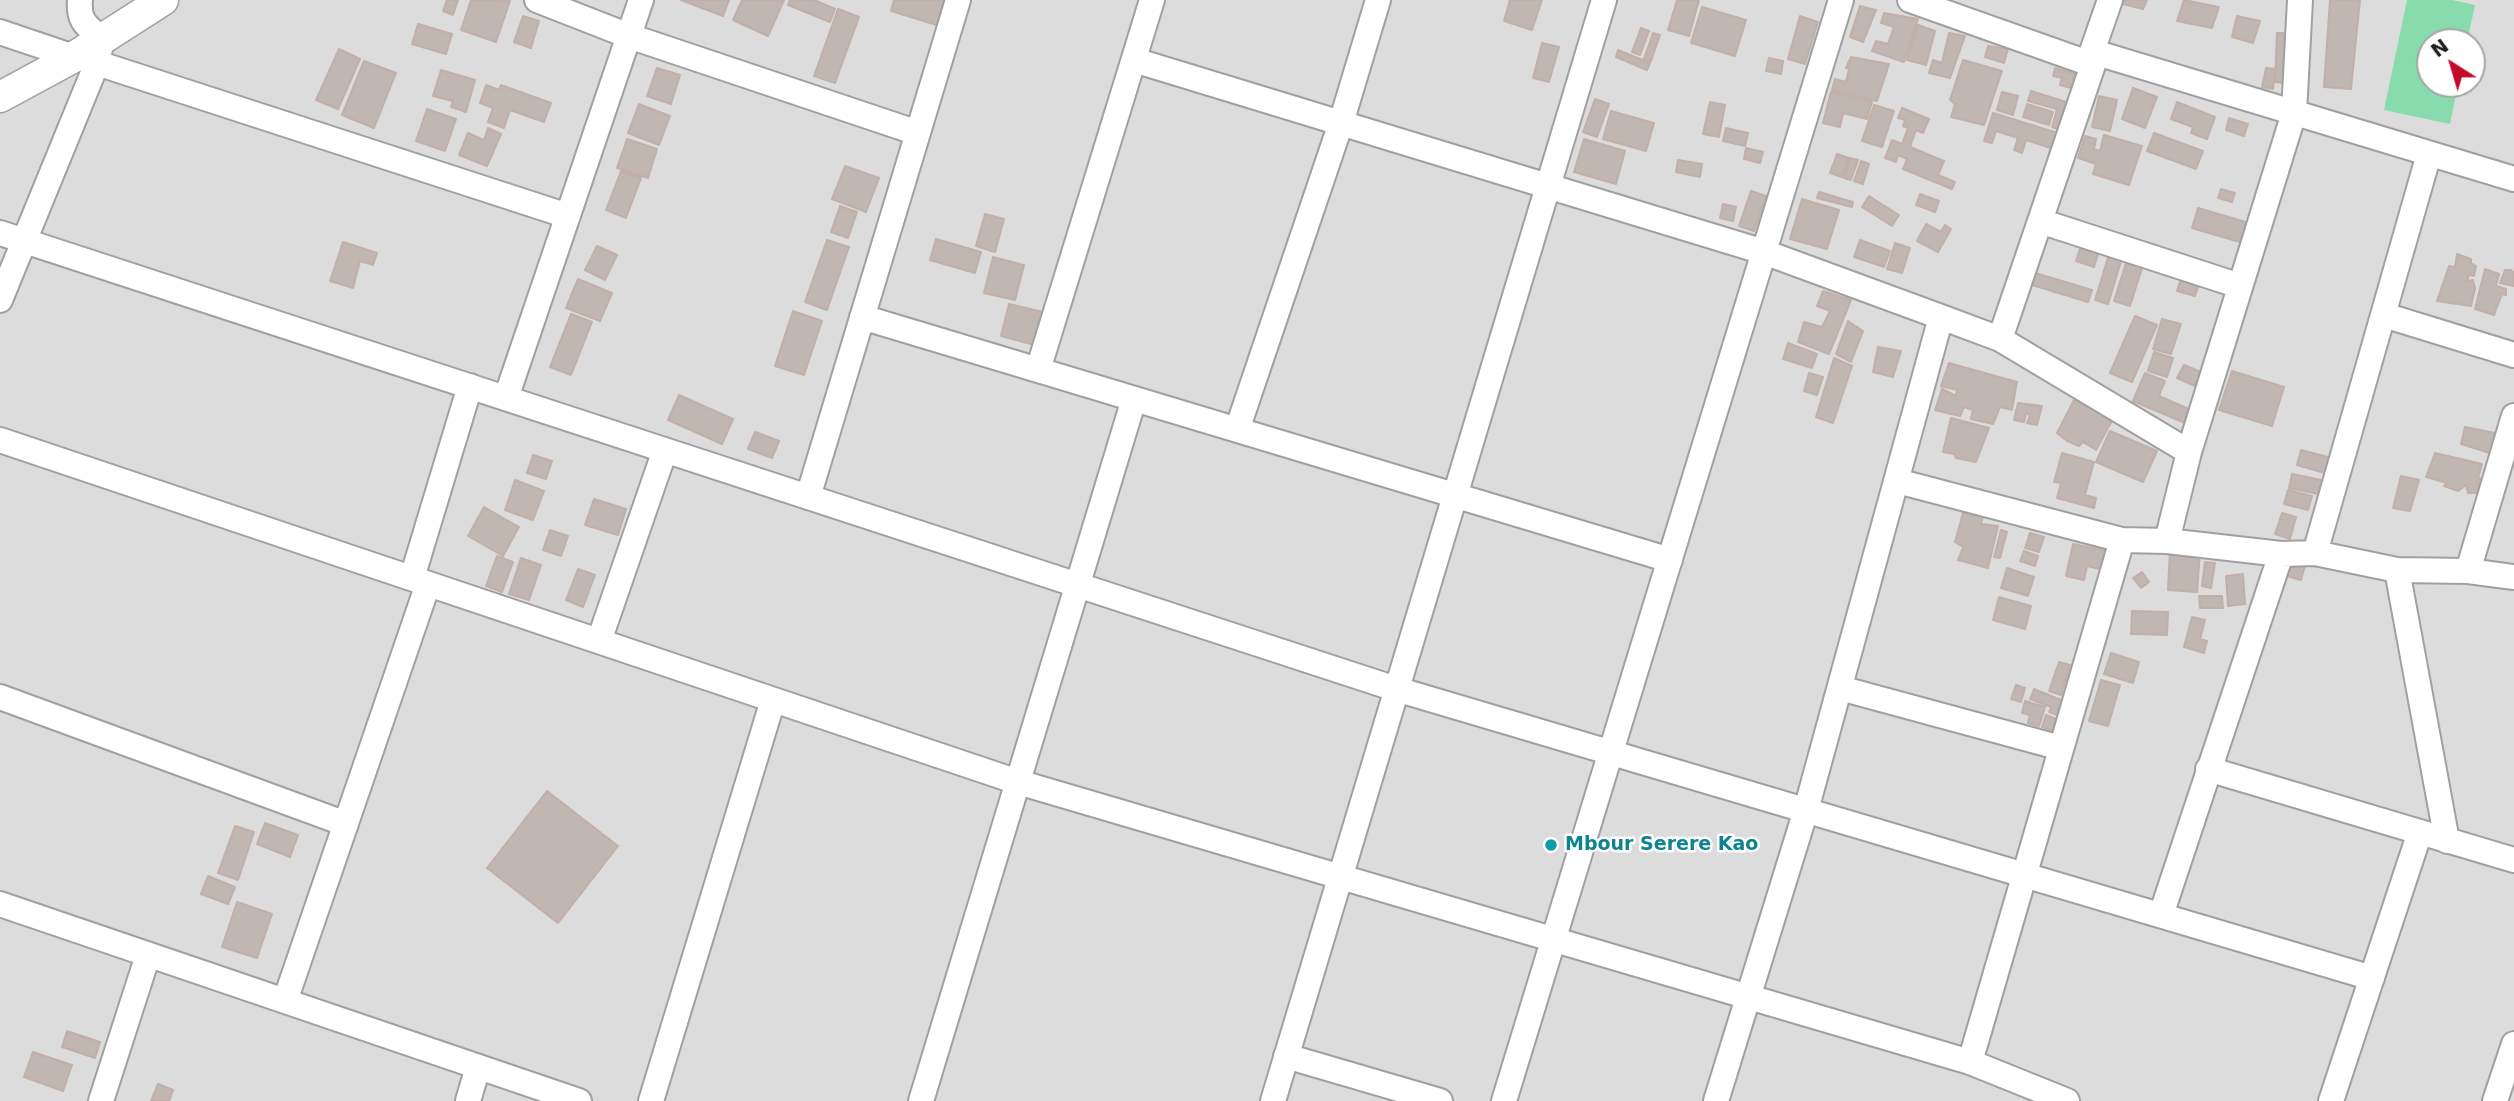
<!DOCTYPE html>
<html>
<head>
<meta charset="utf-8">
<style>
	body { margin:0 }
	#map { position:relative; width:2514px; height:1101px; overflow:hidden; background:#efebe6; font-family:"DejaVu Sans",sans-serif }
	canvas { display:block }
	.north { position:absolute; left:2416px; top:28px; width:70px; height:70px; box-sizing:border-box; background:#fff; border:2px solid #a5a5a5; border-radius:50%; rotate:323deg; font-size:19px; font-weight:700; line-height:28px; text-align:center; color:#1f1f1f }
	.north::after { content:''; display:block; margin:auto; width:24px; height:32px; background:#c50928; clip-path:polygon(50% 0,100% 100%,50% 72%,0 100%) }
</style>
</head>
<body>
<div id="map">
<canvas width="2514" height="1101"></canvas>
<div class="north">N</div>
</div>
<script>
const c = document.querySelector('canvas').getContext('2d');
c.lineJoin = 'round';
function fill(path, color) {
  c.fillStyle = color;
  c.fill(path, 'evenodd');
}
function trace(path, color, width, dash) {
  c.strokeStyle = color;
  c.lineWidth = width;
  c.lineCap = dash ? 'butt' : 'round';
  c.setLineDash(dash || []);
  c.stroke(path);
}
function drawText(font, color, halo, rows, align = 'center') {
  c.font = font + ' "DejaVu Sans",sans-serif';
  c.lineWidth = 5;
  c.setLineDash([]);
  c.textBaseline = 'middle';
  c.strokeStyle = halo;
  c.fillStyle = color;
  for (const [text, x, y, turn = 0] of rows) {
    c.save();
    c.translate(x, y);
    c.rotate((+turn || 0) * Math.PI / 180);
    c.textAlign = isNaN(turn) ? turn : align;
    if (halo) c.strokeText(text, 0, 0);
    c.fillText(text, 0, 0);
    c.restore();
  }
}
fill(new Path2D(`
	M0,0H2514V1101H0ZM2430,42H2472V84H2430Z`), '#dddcdc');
fill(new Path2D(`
	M2407,0H2452L2475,5L2467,42H2430V84H2458L2450,124L2384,110Z`), '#87dbad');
const building = new Path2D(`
	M447,0H458L453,15L443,11Z
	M471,0L510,1L496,42L461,30Z
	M681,0H729L723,16Z
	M742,0H784L768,36L733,20Z
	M790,0H814L835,9L830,22L788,5Z
	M894,0H948L940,26L891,11Z
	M1510,0H1542L1532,30L1504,21Z
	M1677,0H1699L1689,36L1668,30Z
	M2119,0H2147L2143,9L2119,3Z
	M2184,0L2219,7L2212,28L2177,21Z
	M2330,0H2360L2351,89L2324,87Z
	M1860,6L1876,10L1863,42L1850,37Z
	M1702,7L1746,20L1735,56L1691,43Z
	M838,9L859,17L835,83L814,76Z
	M1884,13L1918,19L1904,62L1872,51L1876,41L1888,44L1894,27L1881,23Z
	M523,16L539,21L531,48L514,42Z
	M1800,16L1818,22L1805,64L1788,59Z
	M2237,16L2260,21L2253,43L2232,37Z
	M418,24L452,34L446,54L412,44Z
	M1918,25L1935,31L1926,65L1907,60Z
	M1641,28L1649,31L1640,55L1632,52Z
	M1653,33L1660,35L1651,61L1644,59Z
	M1949,33L1965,36L1950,78L1929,73L1933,60L1942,63Z
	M2277,33H2289L2286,83L2275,82Z
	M1542,43L1559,47L1549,82L1533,78Z
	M1988,46L2008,49L2004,63L1985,57Z
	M339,49L360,59L338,109L316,100Z
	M1618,50L1650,63L1647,70L1616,57Z
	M1851,57L1889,64L1877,101L1832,90L1835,79L1846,82L1849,69L1846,68Z
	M1769,58L1783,61L1781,74L1766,71Z
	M1963,60L2002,71L1984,125L1951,117L1955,104L1950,100Z
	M364,61L396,73L374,128L342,115Z
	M657,68L680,75L671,104L647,96Z
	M2055,68L2082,76L2078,90L2060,85L2062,78L2053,76Z
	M2266,68L2275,69L2273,89L2262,87Z
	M441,70L475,80L466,112L451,107L453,101L433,96Z
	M486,85L499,90L501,85L551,103L544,122L510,110L504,128L488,122L493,108L480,103Z
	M2133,88L2157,97L2145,128L2122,119Z
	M2031,91L2076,105L2067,132L2052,127L2057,109L2028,101Z
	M1831,92L1872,102L1867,119L1843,113L1840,127L1823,123Z
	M2002,92L2018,96L2013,115L1997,110Z
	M2099,96L2117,100L2110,131L2092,127Z
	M1595,99L1609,104L1597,137L1583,132Z
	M1710,102L1725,105L1719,137L1703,134Z
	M2177,102L2215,117L2207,139L2191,133L2193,127L2171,119Z
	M639,104L670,116L659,145L628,133Z
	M2027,104L2053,112L2049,125L2023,117Z
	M1874,105L1894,111L1882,147L1862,141Z
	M1902,108L1929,119L1923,133L1916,130L1910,147L1944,161L1938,175L1955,182L1952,189L1903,169L1907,159L1898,155L1896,162L1885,158L1892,140L1902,144L1908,128L1903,126L1905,120L1898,118Z
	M427,109L456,119L445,151L416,141Z
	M1611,111L1654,123L1646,151L1603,139Z
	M1993,113L2064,135L2056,160L2048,157L2051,148L2026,140L2022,153L2014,150L2018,138L1996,131L1992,143L1984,141Z
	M2229,118L2248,124L2244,136L2226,130Z
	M488,128L501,134L487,166L459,155L468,133L484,140Z
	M1726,128L1748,133L1745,146L1723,141Z
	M2154,133L2203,151L2196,169L2147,151Z
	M2104,135L2142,146L2129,185L2093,174L2096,164L2078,158L2085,136L2096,139L2094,149L2100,151Z
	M627,139L657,149L648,178L617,168Z
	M1584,139L1625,151L1616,184L1574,172Z
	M1746,148L1763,152L1760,163L1744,159Z
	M1837,154L1849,158L1842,177L1830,173Z
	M1850,158L1858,160L1851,180L1844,178Z
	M1678,160L1702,164L1700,177L1676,172Z
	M1861,161L1869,164L1863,184L1854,181Z
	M845,166L879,178L866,212L832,199Z
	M621,171L641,178L626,218L606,210Z
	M2221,189L2235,193L2232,202L2218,198Z
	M1751,191L1766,196L1754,231L1739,226Z
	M1819,192L1853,202L1852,207L1817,198Z
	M1920,194L1939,201L1935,212L1916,205Z
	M1869,196L1899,215L1892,226L1862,207Z
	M1802,199L1839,210L1827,249L1790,239Z
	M1723,204L1736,207L1733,221L1720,218Z
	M840,206L857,212L848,238L831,232Z
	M2198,208L2249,223L2243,243L2192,228Z
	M985,214L1004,219L995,252L976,246Z
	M1926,224L1941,232L1945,225L1951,229L1938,252L1917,241Z
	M936,239L981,252L975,273L930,260Z
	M827,240L849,247L827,310L805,302Z
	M1860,240L1890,251L1884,267L1854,257Z
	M343,242L377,253L373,265L360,261L353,288L330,281Z
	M1895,243L1910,248L1902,273L1887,269Z
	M2082,243L2100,248L2094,267L2076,261Z
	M597,246L617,255L605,280L585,270Z
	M2110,251L2123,255L2108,304L2095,300Z
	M2457,254L2471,259V263L2476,266L2474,276L2469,275L2467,281L2473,280L2475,288L2471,306L2437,301L2449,266L2455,267Z
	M993,257L1024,265L1015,300L984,293Z
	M2128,257L2144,262L2130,306L2114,301Z
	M2485,269L2499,274L2496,286L2506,289V295L2502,294L2494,315L2475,309Z
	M2505,270H2511L2514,273V286L2500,283Z
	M2183,272L2201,278L2195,296L2177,291Z
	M2035,273L2092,290L2088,302L2032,285Z
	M578,279L612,293L600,321L566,308Z
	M1823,291L1851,300L1829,354L1798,342L1804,322L1822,327L1830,311L1817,306Z
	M1009,304L1043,312L1035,345L1001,336Z
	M793,311L822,321L804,375L775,366Z
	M571,314L592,322L571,375L550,367Z
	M2135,316L2157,325L2132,382L2110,373Z
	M2162,319L2181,324L2171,354L2153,349Z
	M1848,321L1863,331L1851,362L1836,354Z
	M1788,343L1817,354L1812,368L1783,359Z
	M1878,347L1901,351L1893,377L1873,372Z
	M2154,352L2173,358L2167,377L2148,371Z
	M1834,358L1852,366L1833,423L1816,417Z
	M1949,363L2017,382L2012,410L2000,407L1993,424L1971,419L1973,410L1964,407L1960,416L1935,410L1942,389L1956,396L1957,390L1941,386Z
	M2184,365L2201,372L2195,386L2177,378Z
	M2232,371L2284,387L2272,426L2219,410Z
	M1809,373L1823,377L1817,395L1804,391Z
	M2145,373L2165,381L2159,396L2191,410L2185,423L2133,401Z
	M2077,394L2114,417L2096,450L2083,442L2079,446L2067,441L2057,433Z
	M679,395L733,419L722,444L668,420Z
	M2018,403L2042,406L2037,425L2027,423L2030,415L2026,413L2024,422L2014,420Z
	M1951,418L1989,428L1976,462L1956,458L1954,454L1943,452Z
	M2465,427L2495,433L2490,453L2461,444Z
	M2110,431L2157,451L2143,482L2096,462Z
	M755,432L779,441L772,458L748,449Z
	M2301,450L2332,458L2328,474L2297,465Z
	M2062,453L2094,462L2085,495L2096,498L2094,508L2057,498L2061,483L2054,482Z
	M2435,453L2482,464L2478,478L2484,480L2479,493H2468L2466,485L2458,491L2444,486L2447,483L2426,477Z
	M533,455L552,461L546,479L527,473Z
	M2292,474L2331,482L2328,496L2289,488Z
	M2401,476L2419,480L2410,511L2393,508Z
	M515,480L544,491L533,520L505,510Z
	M2288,490L2312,496L2308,510L2284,504Z
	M594,499L626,509L618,535L585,525Z
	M484,507L519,527L503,556L468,536Z
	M1963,513L1983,516L1981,524L1998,526L1988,568L1958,560L1963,547L1955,542Z
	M2282,513L2296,517L2290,539L2275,534Z
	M550,530L568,536L561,556L543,550Z
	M2001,530L2007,532L2000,558L1994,557Z
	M2030,533L2044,537L2039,552L2025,548Z
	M2073,544L2109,551L2104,570L2087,566L2084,580L2066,576Z
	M2170,549L2200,551L2197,592L2168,590Z
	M2024,551L2038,556L2035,566L2020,561Z
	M2293,555L2307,558L2301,580L2287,576Z
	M497,556L513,562L502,592L486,586Z
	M521,558L541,565L529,600L509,594Z
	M2205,562L2215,563L2211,588L2202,586Z
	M2007,568L2034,577L2028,596L2001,588Z
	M578,569L595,575L583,607L566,600Z
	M2142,572L2149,582L2141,588L2133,578Z
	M2243,574L2245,604L2228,606L2226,576Z
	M2199,596H2222L2223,608H2200Z
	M1999,597L2031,606L2025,629L1993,620Z
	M2132,611L2168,612L2167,635L2131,634Z
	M2192,617L2205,620L2200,639L2207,641L2204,653L2184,647Z
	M2111,653L2139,662L2133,683L2104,674Z
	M2059,662L2070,665L2061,695L2049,691Z
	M2101,680L2120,685L2108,726L2089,721Z
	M2016,685L2025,688L2021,702L2011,699Z
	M2034,689L2066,702L2061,716L2049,712L2051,707L2030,699Z
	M2025,701L2045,707L2039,726L2028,723L2030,715L2022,713Z
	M2046,715L2059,720L2055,731L2042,727Z
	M547,791L618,846L558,923L487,868Z
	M265,823L298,835L290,857L257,844Z
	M235,826L254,832L238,880L218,873Z
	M208,876L235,887L228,904L201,894Z
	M237,902L272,914L257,958L222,947Z
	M67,1031L100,1042L95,1058L62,1047Z
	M33,1052L72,1065L63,1091L24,1077Z
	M158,1084L173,1090L169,1101H151Z`);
fill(building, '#c0b6b2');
trace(building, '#c1afa9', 2);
const minor = new Path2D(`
	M537,0L629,36L918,133
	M1910,0L2088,63L2097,53L2514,179
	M0,32L74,57
	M1134,60L1764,252L1941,317L2000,339L2189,452
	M97,63L568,216
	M2088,63L2110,0
	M2040,221L2240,286
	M0,233L1396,689L2372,978
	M0,300L97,63L102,39C87,26 78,22 80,0
	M2384,315L2514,355
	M862,317L1670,560
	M2000,339L2097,53
	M1038,370L1152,0
	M506,398L641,0
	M1237,430L1341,123L1378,0
	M0,440L1018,782L1970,1062L2067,1101
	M1897,481L2122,540L2167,541L2281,554L2315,553L2397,570L2468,571L2514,577
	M808,497L958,0
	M2167,541L2189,452L2294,113L2300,0
	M2315,553L2429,154
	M2397,570L2447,841
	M2468,571L2514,416
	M412,578L470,386
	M599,641L665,450
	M1840,688L2061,748
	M0,697L346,824
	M2208,769L2514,860
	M0,904L579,1101
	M2161,915L2281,554
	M285,1001L428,584
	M1286,1056L1440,1101
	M1970,1062L2122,540
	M101,1101L148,955
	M468,1101L478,1067
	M651,1101L773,700
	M921,1101L1134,399
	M1273,1101L1604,0
	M1504,1101L1841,0
	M1716,1101L1806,810L1941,317
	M2331,1101L2420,832
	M2495,1101L2514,1044`);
const tertiary = new Path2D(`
	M0,97L74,57L163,0`);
trace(minor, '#a0a0a0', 28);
trace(tertiary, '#a0a0a0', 33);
trace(minor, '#fff', 24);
trace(tertiary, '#fff', 30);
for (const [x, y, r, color] of [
	[1551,845,7,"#0f9aa8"]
]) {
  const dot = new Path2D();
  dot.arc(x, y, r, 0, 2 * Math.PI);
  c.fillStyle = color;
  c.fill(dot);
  trace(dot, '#fff', 2.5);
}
drawText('bold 19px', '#0d838f', '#fff', [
	["Mbour Serere Kao",1565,845]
], 'left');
</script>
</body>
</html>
